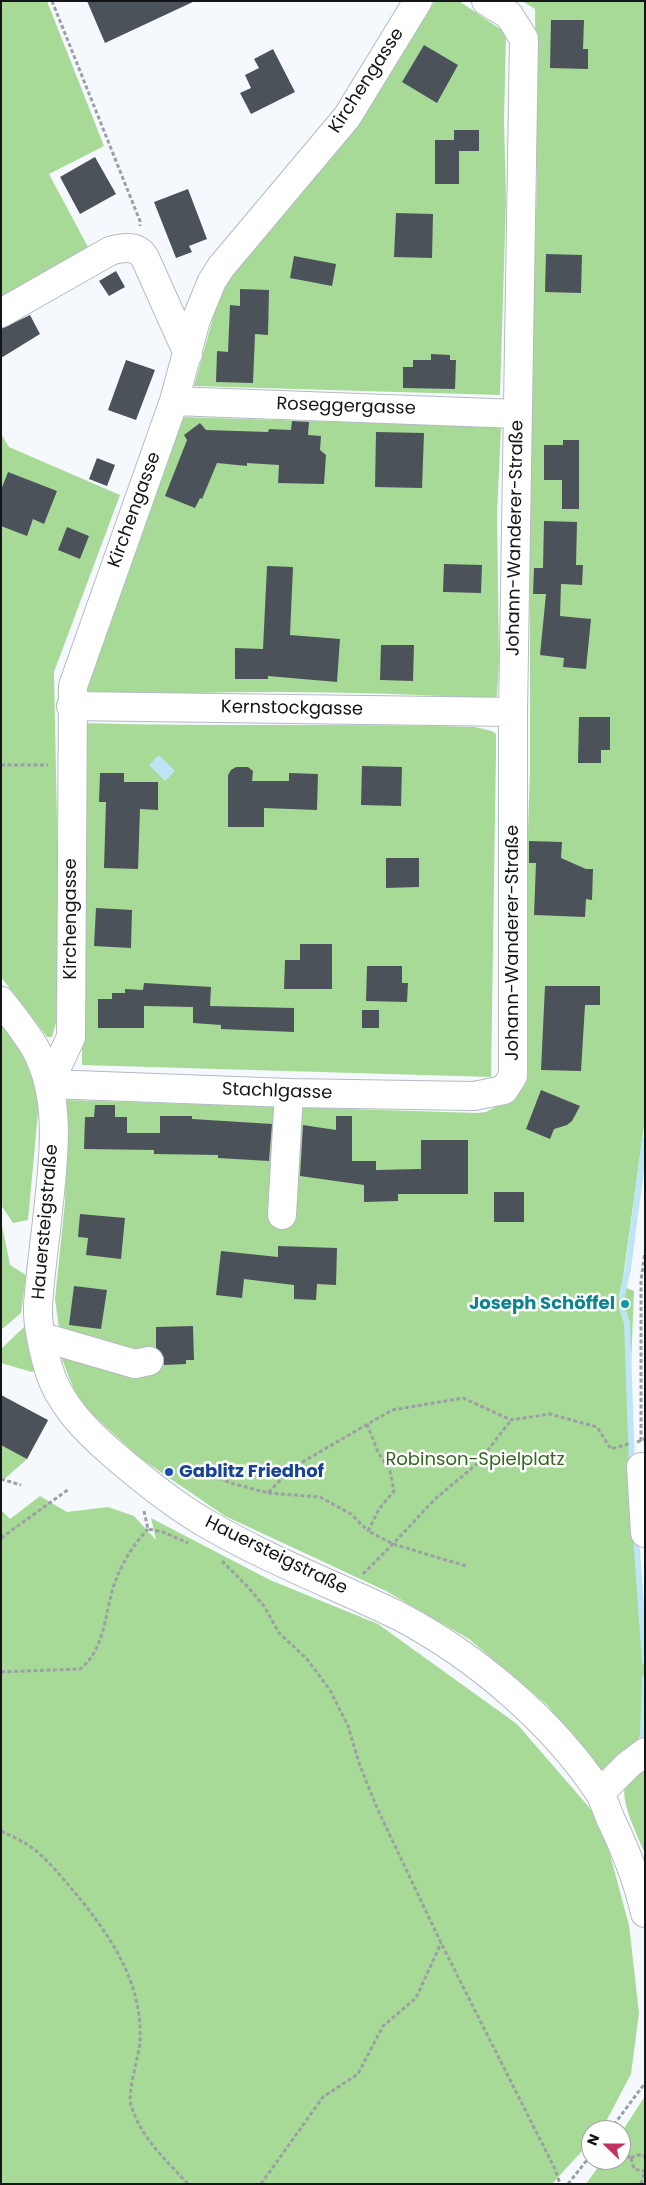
<!DOCTYPE html>
<html>
<head>
<meta charset="utf-8">
<style>
	body { margin:0 }
	#map { position:relative; width:646px; height:2185px; overflow:hidden; background:#f5f9fe; font-family:Poppins,sans-serif }
	canvas { display:block }
	.frame { position:absolute; inset:0; border:2px solid #131518; pointer-events:none }
	.north { position:absolute; left:581px; top:2120px; width:50px; height:50px; box-sizing:border-box; background:#fff; border:1px solid #a1a1a3; border-radius:50%; rotate:292deg; font-size:14px; font-weight:700; line-height:20px; text-align:center; color:#131518 }
	.north::after { content:''; display:block; margin:auto; width:18px; height:22px; background:#c13361; clip-path:polygon(50% 0,100% 100%,50% 72%,0 100%) }
</style>
</head>
<body>
<div id="map">
<canvas width="646" height="2185"></canvas>
<div class="frame"></div>
<div class="north">N</div>
</div>
<script>
const c = document.querySelector('canvas').getContext('2d');
c.lineJoin = 'round';
function fill(path, color) {
  c.fillStyle = color;
  c.fill(path, 'evenodd');
}
function trace(path, color, width, dash) {
  c.strokeStyle = color;
  c.lineWidth = width;
  c.lineCap = dash ? 'butt' : 'round';
  c.setLineDash(dash || []);
  c.stroke(path);
}
function drawText(font, color, halo, rows, align = 'center') {
  c.font = font + ' Poppins,sans-serif';
  c.lineWidth = 5;
  c.setLineDash([]);
  c.textBaseline = 'middle';
  c.strokeStyle = halo;
  c.fillStyle = color;
  for (const [text, x, y, turn = 0] of rows) {
    c.save();
    c.translate(x, y);
    c.rotate((+turn || 0) * Math.PI / 180);
    c.textAlign = isNaN(turn) ? turn : align;
    if (halo) c.strokeText(text, 0, 0);
    c.fillText(text, 0, 0);
    c.restore();
  }
}
fill(new Path2D(`
	M4,1H47L104,146L49,174L89,249L1,298V3Z
	M435,1H459L506,33L504,121L506,200L500,395L194,386L223,282L364,114Z
	M522,1H645V1119L622,1286L634,1291L631,1366L635,1498L645,1634V1724L637,1743L601,1778L548,1706L469,1639L386,1591L225,1516L140,1458L79,1402L59,1352L60,1336L55,1299L65,1202L67,1100L477,1113L486,1112L512,1098L525,923L530,769V428L537,179L535,9Z
	M184,417L501,427L497,515L499,660L497,696L493,699C358,690 222,690 88,697L83,685Z
	M1,434L9,447L120,495L54,672L59,923L56,1023L52,1037H47L1,977Z
	M83,723C214,727 344,723 475,727L492,731L496,734V752L491,1077L82,1065Z
	M1,1018L14,1034L40,1091L28,1220L13,1223L1,1205Z
	M1,1220L10,1265L26,1275L21,1313L1,1330Z
	M24,1327L28,1328L35,1370L32,1372L1,1363V1349Z
	M1,1395L48,1421L27,1459L1,1482Z
	M40,1496L67,1512L108,1507L134,1516L156,1540L151,1518L270,1580L378,1624L517,1724L601,1821L629,1925L639,2013L631,2074L602,2129L591,2130V2141L552,2184H1V1510L10,1519Z
	M645,1770V1854C639,1838 618,1799 626,1784C630,1777 638,1773 645,1770Z
	M645,2096V2184H586L603,2160H621V2133Z`), '#a8da97');
fill(new Path2D(`
	M159,755L175,771L165,781L149,765Z`), '#bee5f6');
trace(new Path2D(`
	M632,1466L627,1323L622,1308V1295L628,1269L645,1139
	M636,1536L645,1662
	M643,1738L645,1678`), '#bee5f6', 6);
fill(new Path2D(`
	M87,1H195L105,43Z
	M551,20H584L583,49H588V69L550,68Z
	M424,45L458,65L437,103L402,82Z
	M273,49L295,92L251,114L240,93L251,88L245,75L259,68L254,59Z
	M454,130H479V151H459V184H435V140H454Z
	M95,157L116,194L80,214L60,177Z
	M188,189L207,239L189,246L192,252L176,258L154,202Z
	M396,213L433,214L432,258L394,257Z
	M546,254L582,255L581,293L545,292Z
	M294,256L336,264L332,286L290,278Z
	M116,271L125,287L109,296L99,281Z
	M240,289L269,290L268,335L255,334L253,383L216,382L217,351L228,352L230,305L240,306Z
	M30,315L40,334L1,358V329Z
	M431,354L450,355V360H456L455,389L403,388V367H413V360H431Z
	M126,360L155,370L136,420L108,410Z
	M292,421L309,422L308,435L321,436L320,450L326,455L324,484L278,483L279,465L247,463V466L217,463L202,499L200,498L195,508L165,496L187,440L184,435L200,423L206,430L268,432L269,429L291,430Z
	M376,432L424,433L422,488L375,487Z
	M563,440H579V509H562V480H544V445H563Z
	M97,458L115,465L107,486L89,479Z
	M8,472L57,491L44,524L33,519L27,536L1,526V490Z
	M544,521L577,522L576,565H583L582,585L561,584L560,616L591,619L586,669L563,667L564,658L540,655L546,594H533L534,568H543Z
	M67,527L89,536L80,559L58,550Z
	M444,564L482,565L481,593L443,592Z
	M267,566L293,567L290,635L340,639L337,682L268,676V679H235V648L263,649Z
	M381,645H414L413,681L380,680Z
	M579,717H610V750H601V763H578Z
	M362,766L402,767L401,806L361,805Z
	M236,767H248L253,771L252,781H289V773L318,774L317,810L264,808V827H228V775L231,770Z
	M100,773H124V782H158V810L140,809L138,869L104,868L106,802H99Z
	M529,841L562,842L561,858L586,869H593L592,900L586,899L585,917L534,915L536,863H529Z
	M386,858H419V887L386,888Z
	M96,908L132,910L131,948L94,946Z
	M300,944H332V989H284L285,960H300Z
	M367,966H402V983H408L407,1002L366,1001Z
	M144,983L211,987L210,1006L294,1008V1032L221,1029V1025L193,1023V1007L144,1006V1028H98V999H112V993H125V989L143,990Z
	M545,986H600V1005H585L581,1071L541,1070Z
	M362,1010H379V1028H362Z
	M541,1090L580,1106L572,1121L567,1125L554,1129L550,1139L526,1129Z
	M95,1105H115V1117H127V1133H160V1116H192V1119L272,1124L269,1161L218,1158V1155L154,1154V1150L84,1149L85,1117H94Z
	M336,1116H352V1161H376V1170L421,1169V1140H468V1194H398V1201L364,1202V1185L300,1176L303,1125L336,1130Z
	M494,1192H524V1222H494Z
	M80,1214L125,1218L121,1259L86,1255L88,1238L78,1237Z
	M278,1246L337,1248L336,1285L317,1284L316,1300L294,1299V1285L244,1279L242,1298L216,1295L221,1251L278,1257Z
	M74,1286L107,1290L101,1329L69,1325Z
	M193,1326L194,1360H186V1364L164,1365V1357L156,1348V1327Z
	M1,1395L48,1420L27,1459L1,1445Z`), '#4c525a');
const minor = new Path2D(`
	M418,1L347,117L221,267L212,281L196,320L174,401L73,686L71,1037L49,1084L289,1093L474,1096L504,1090L513,1076V712L524,39L509,15L486,1
	M1,313L110,251C123,247 138,245 145,258L188,354
	M174,401L518,414
	M71,706L513,712
	M1,1001C13,1016 25,1031 35,1048C62,1097 54,1157 48,1211C45,1242 40,1274 38,1305C37,1324 43,1349 48,1367C58,1403 86,1431 114,1455C143,1480 174,1505 207,1524C269,1560 337,1586 401,1617C476,1657 552,1721 599,1792C604,1800 607,1811 611,1820C625,1849 638,1881 645,1913
	M282,1215L289,1093
	M42,1337L135,1364L149,1361
	M641,1467L645,1533
	M600,1793L628,1765L645,1752`);
trace(minor, '#b4bac3', 30);
trace(new Path2D(`
	M52,1L140,221V226
	M1,765H48
	M367,1424L378,1452L390,1471L394,1491L379,1509L368,1531L393,1544L466,1566
	M641,1441V1280L645,1252
	M637,1442L645,1439
	M178,1475L191,1467L231,1483L268,1493L292,1468L392,1410L463,1398L511,1420L550,1414L597,1427L611,1449L631,1443
	M1,1479L21,1485
	M268,1493L320,1497L351,1514L368,1531
	M144,1511L148,1529L163,1532L188,1543
	M1,1538L69,1489
	M222,1561L248,1587L264,1606L279,1633L306,1658L330,1690L348,1726L359,1763L377,1808L441,1943L555,2169L560,2184
	M363,1574L393,1544L435,1499L478,1463L511,1420
	M1,1672L80,1669C104,1651 105,1615 113,1588C120,1566 132,1546 148,1529
	M1,1831C9,1835 18,1839 25,1843C43,1854 58,1873 71,1888C108,1932 143,1981 140,2041C139,2057 127,2091 131,2105C141,2138 165,2159 188,2184
	M610,2130L645,2083
	M621,2152L631,2158
	M631,2158L634,2169L643,2171L645,2170
	M631,2158L636,2155H643L645,2157
	M261,2184L323,2097L358,2074L383,2026L416,1998L441,1943
	M568,2184L591,2155
	M641,2184L645,2171`), '#9ca0a4', 3, [4, 2.5]);
trace(minor, '#fff', 28);
for (const [x, y, r, color] of [
	[625,1304,5,"#0f9aa8"],
	[169,1472,5,"#1a4fb4"]
]) {
  const dot = new Path2D();
  dot.arc(x, y, r, 0, 2 * Math.PI);
  c.fillStyle = color;
  c.fill(dot);
  trace(dot, '#fff', 2);
}
drawText('18px', '#131518', '#fff', [
	["Kirchengasse",367,81,-57],
	["Roseggergasse",346,407,2],
	["Kirchengasse",135,510,-70],
	["Johann-Wanderer-Straße",516,538,-89],
	["Kernstockgasse",292,709,1],
	["Kirchengasse",71,919,-90],
	["Johann-Wanderer-Straße",513,943,-90],
	["Stachlgasse",277,1092,2],
	["Hauersteigstraße",46,1222,-85],
	["Hauersteigstraße",276,1556,26]
]);
drawText('bold 18px', '#0d838f', '#fff', [
	["Joseph Schöffel",615,1304]
], 'right');
drawText('18px', '#32651d', '#fff', [
	["Robinson-Spielplatz",475,1460]
]);
drawText('bold 18px', '#164399', '#fff', [
	["Gablitz Friedhof",179,1472]
], 'left');
</script>
</body>
</html>
